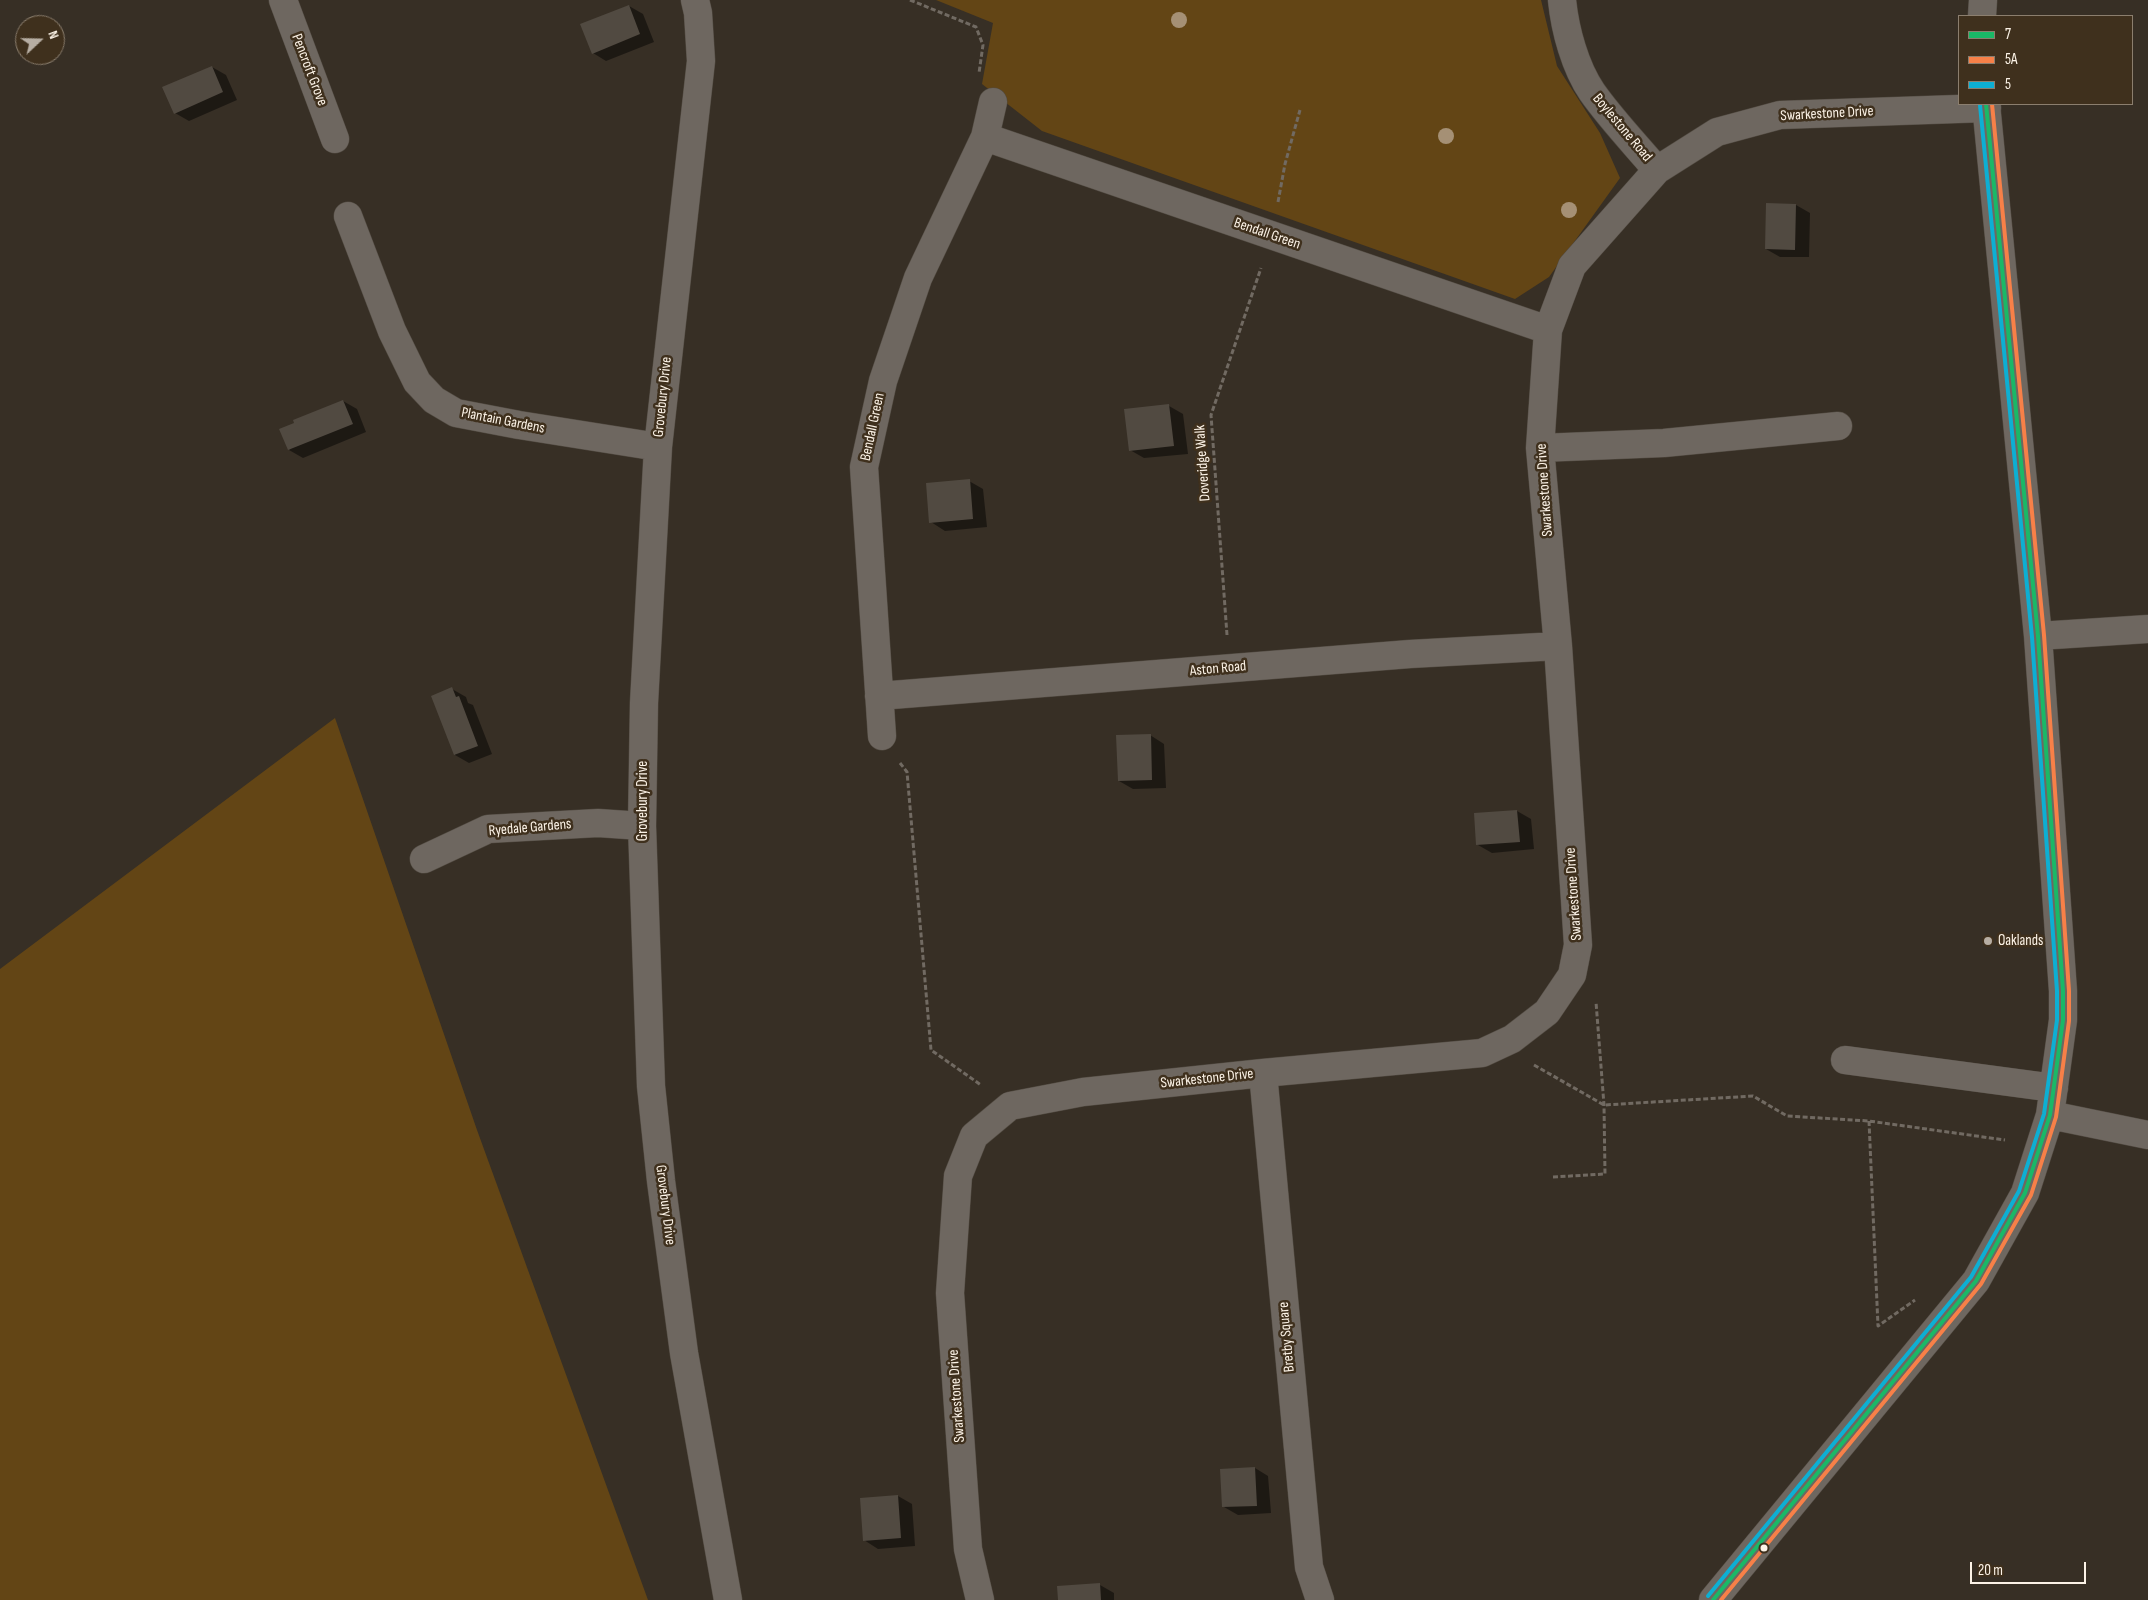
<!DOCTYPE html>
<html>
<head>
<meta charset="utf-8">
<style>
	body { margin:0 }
	#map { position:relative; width:2148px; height:1600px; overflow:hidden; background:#372f25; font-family:"Sofia Sans Condensed",sans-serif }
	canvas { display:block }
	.legend { position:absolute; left:1958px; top:15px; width:175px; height:90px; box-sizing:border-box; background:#3f301d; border:1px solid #8b7e6e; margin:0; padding:6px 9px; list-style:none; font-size:15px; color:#fcf3e7 }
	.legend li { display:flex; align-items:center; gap:10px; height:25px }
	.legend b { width:25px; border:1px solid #8b7e6e }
	.north { position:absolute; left:15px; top:15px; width:50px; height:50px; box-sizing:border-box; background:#3f301d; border:1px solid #8b7e6e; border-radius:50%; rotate:69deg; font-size:14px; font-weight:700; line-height:20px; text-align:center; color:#fcf3e7 }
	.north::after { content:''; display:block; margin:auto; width:18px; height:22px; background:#b7aea3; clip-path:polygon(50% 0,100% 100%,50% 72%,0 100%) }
	.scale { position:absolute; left:1970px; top:1562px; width:116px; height:22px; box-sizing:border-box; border:2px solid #fcf3e7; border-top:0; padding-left:6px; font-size:15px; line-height:18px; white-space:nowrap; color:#fcf3e7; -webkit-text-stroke:4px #3f301d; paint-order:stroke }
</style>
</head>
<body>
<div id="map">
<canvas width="2148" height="1600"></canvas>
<ul class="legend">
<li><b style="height:6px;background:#1ab867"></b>7</li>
<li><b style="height:6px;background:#f78048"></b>5A</li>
<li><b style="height:6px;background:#0dafd3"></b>5</li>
</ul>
<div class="north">N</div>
<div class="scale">20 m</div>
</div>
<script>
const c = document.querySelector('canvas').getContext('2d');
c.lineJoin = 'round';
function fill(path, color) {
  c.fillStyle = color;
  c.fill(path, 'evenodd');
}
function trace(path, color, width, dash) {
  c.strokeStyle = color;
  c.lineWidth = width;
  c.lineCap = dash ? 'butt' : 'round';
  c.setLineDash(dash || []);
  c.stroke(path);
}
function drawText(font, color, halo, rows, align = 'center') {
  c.font = font + ' "Sofia Sans Condensed",sans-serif';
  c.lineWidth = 5;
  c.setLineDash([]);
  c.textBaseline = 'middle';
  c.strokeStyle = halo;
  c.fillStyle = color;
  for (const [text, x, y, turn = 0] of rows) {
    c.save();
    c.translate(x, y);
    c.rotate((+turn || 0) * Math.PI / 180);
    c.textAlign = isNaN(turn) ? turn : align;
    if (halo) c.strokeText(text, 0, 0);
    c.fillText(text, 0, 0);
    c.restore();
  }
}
fill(new Path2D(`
	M936,0H1541L1557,66L1600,133L1620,178L1549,277L1515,299L1042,131L982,84L993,23Z
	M335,718L477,1130L648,1600H0V969Z`), '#634515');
fill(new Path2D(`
	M629,6L643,14L654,42L606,61L593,53Z
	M212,67L226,75L237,100L189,121L175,113Z
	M1767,204L1796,205L1810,213L1809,257H1780L1766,249Z
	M343,401L357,409L366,432L303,458L289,450Z
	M1169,406L1183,414L1188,454L1144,458L1130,450Z
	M969,481L983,489L987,527L945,531L931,522Z
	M452,689L466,697L468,703L473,705L492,754L469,763L455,755Z
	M1150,735L1164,744L1166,788L1133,789L1119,781Z
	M1517,811L1531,819L1534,849L1492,853L1478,845L1475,814Z
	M1255,1468L1268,1476L1271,1513L1238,1515L1224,1507Z
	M898,1496L912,1504L915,1546L878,1549L864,1540Z
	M1100,1585L1114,1593V1600H1059Z`), '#0007');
fill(new Path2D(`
	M629,5L640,34L592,54L580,24Z
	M212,66L223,92L174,114L162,87Z
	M1766,203L1796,204L1795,250L1765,249Z
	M343,400L353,424L288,450L279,429L294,423L293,420Z
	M1169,404L1174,446L1129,451L1124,409Z
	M970,479L973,519L929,523L926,483Z
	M452,687L456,697L459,696L478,746L454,755L431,696Z
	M1151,734L1152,780L1118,781L1116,735Z
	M1517,810L1520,842L1476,845L1474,813Z
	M1255,1467L1257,1506L1222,1507L1220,1469Z
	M898,1495L901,1538L863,1541L860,1498Z
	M1100,1583L1101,1600H1058L1057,1586Z`), '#514a41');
const minor = new Path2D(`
	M283,0L335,139
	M695,0L698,13L701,61L658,447L644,703L642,826L651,1086L661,1181L684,1353L728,1600
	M1562,0C1565,30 1575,67 1592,92C1611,119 1635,144 1657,170
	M1982,16L1983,0
	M985,137L1548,330
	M348,216L392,331L417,382L434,400L456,413L519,425L658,447
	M1540,448L1664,443L1838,426
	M2038,636L2148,629
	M879,696L1410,654L1558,646
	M882,736L864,467L883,381L918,278L985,137L993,102
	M424,859L488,829L598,823L642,826
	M1845,1060L2054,1088
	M1263,1073L1309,1567L1320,1600
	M2050,1115L2148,1135
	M980,1600L968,1549L950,1293L958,1176L974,1136L1010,1106L1083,1092L1263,1073L1482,1053L1512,1039L1547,1012L1572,975L1578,945L1558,646L1540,448L1548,330L1572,266L1657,170L1717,132L1780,115L1987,108
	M1713,1600L1976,1281L2025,1193L2050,1115L2063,1020V991L2038,636L1986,104`);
trace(minor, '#524b42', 29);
trace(new Path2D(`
	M910,0L976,27L983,45L979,73
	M1278,202L1285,164L1300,110
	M1227,635L1211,415L1261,268
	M900,763L907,772L931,1050L981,1085
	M1534,1065L1604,1105L1753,1096L1787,1116L1869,1121L2005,1140
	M1869,1121L1878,1326L1915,1300
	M1553,1177L1605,1174L1604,1105L1596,1002`), '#716a62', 3, [5, 2.5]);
trace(minor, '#6e6760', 28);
trace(new Path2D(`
	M1713,1600L1976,1281L2025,1193L2050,1115L2063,1020V991L2038,636L1986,104`), '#1ab867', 4);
trace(new Path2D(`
	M1721,1600L1981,1284L2031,1195L2056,1117L2069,1021V991L2044,635L1992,104`), '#f78048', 4);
trace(new Path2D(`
	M1708,1596L1971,1277L2019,1191L2044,1114L2057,1020V991L2032,637L1980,105`), '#0dafd3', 4);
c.fillStyle = '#a59075';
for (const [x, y] of [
	[1179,20],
	[1446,136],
	[1569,210]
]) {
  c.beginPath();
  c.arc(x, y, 8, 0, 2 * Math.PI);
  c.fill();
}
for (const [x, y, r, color] of [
	[1988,941,5,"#b7aea3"],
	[1764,1548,4.5,"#fcf3e7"]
]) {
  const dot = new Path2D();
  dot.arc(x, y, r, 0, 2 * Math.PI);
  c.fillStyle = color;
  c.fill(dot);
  trace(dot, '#3f301d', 2);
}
drawText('15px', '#fcf3e7', '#3f301d', [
	["Pencroft Grove",309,70,69],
	["Swarkestone Drive",1827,114,-3],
	["Boylestone Road",1622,128,50],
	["Bendall Green",1267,234,19],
	["Grovebury Drive",663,397,-84],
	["Plantain Gardens",503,421,11],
	["Bendall Green",873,427,-78],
	["Doveridge Walk",1203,463,-94],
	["Swarkestone Drive",1545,490,-94],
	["Aston Road",1218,669,-5],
	["Grovebury Drive",643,801,-90],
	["Ryedale Gardens",530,828,-5],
	["Swarkestone Drive",1574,894,-94],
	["Swarkestone Drive",1207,1079,-6],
	["Grovebury Drive",665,1205,83],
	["Bretby Square",1287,1337,-95],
	["Swarkestone Drive",957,1396,-94]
]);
drawText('15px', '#fcf3e7', '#3f301d', [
	["Oaklands",1998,941]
], 'left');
</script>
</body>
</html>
